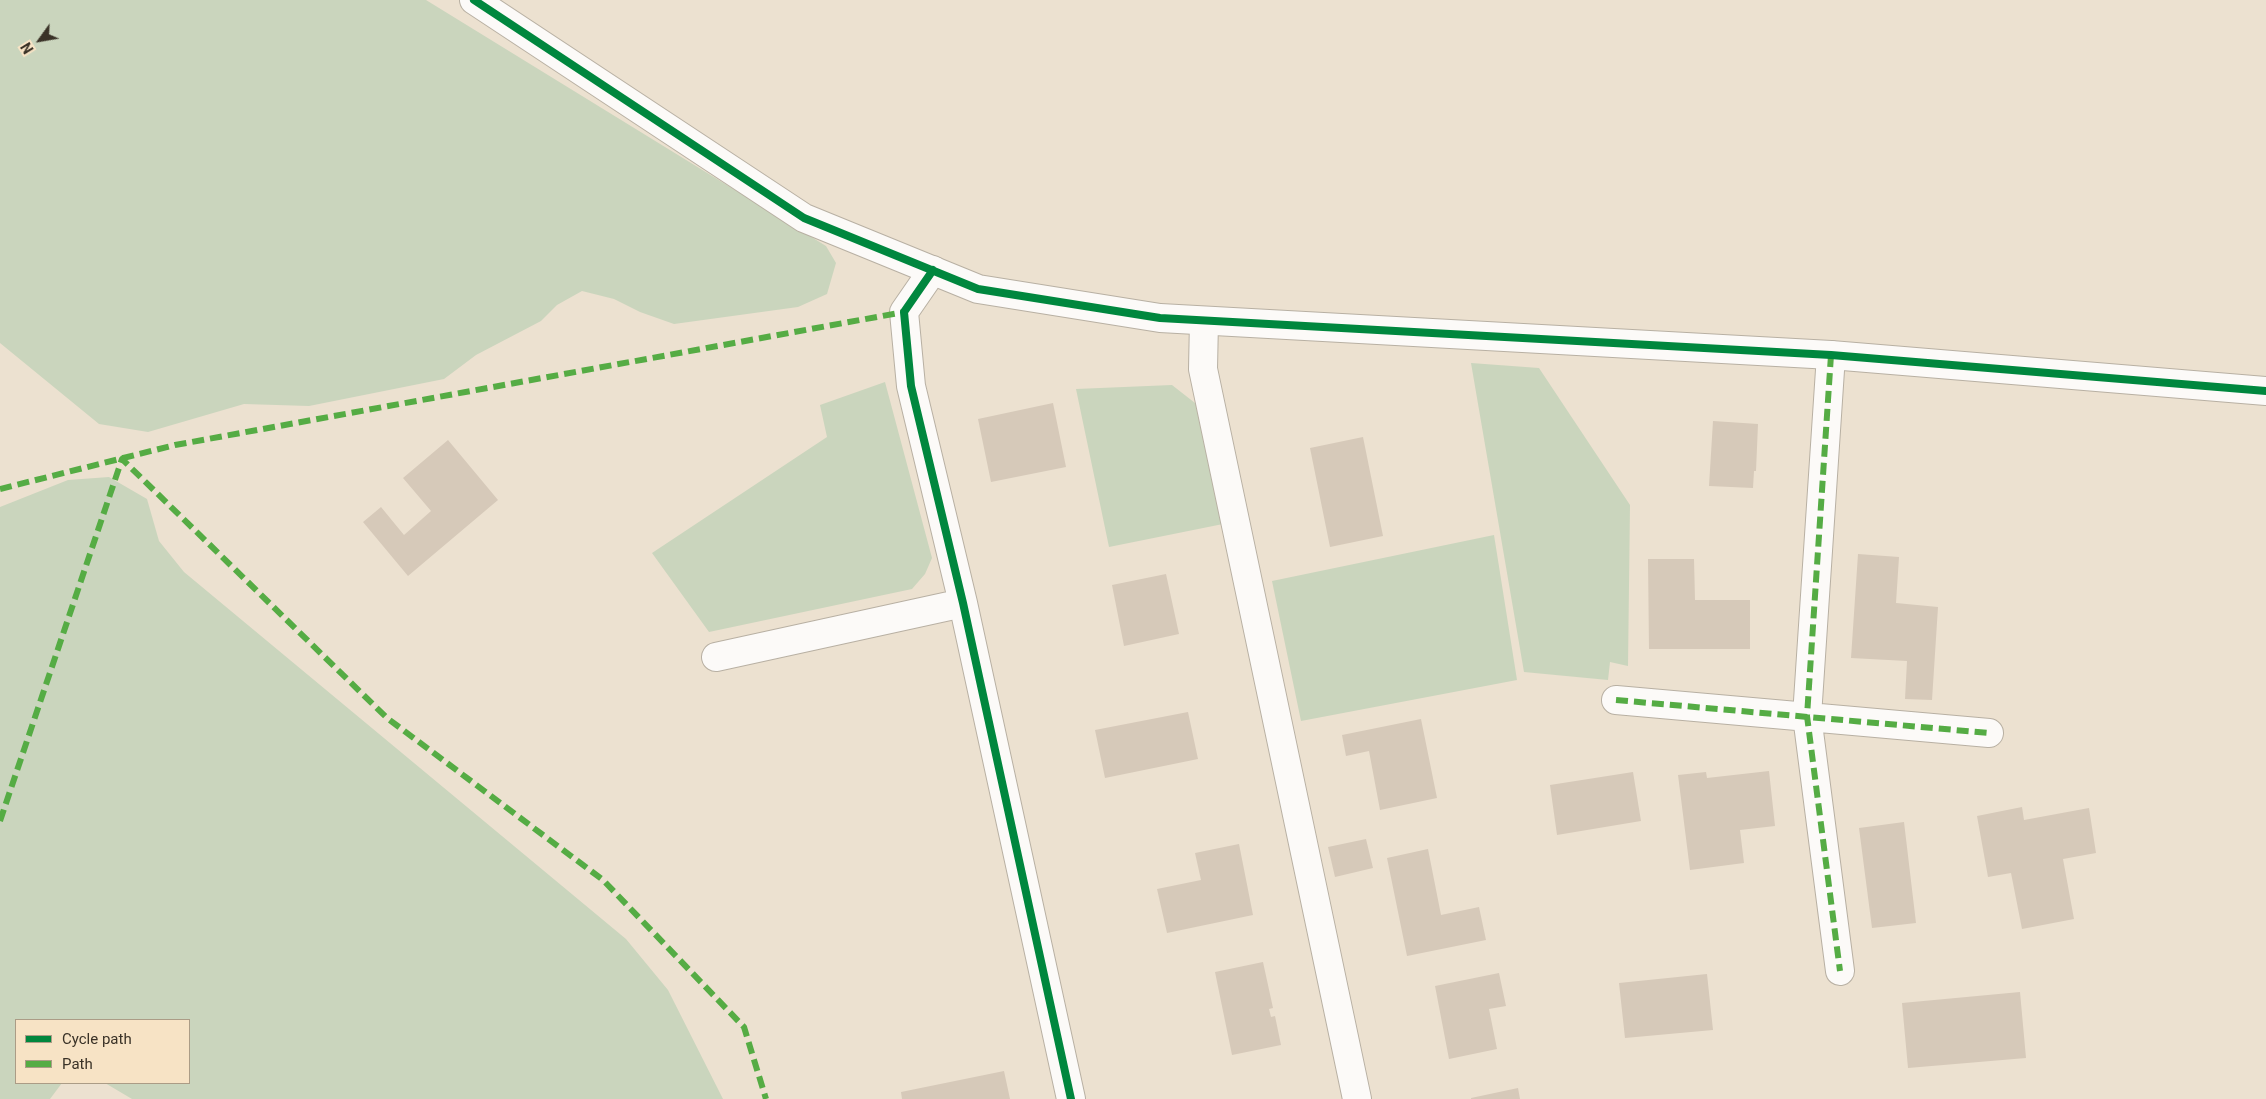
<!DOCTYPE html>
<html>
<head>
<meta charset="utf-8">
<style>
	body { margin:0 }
	#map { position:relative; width:2266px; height:1099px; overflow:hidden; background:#ece1d0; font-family:Roboto,sans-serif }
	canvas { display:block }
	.legend { position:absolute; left:15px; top:1019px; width:175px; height:65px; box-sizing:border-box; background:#f7e3c5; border:1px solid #ab9c86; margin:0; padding:6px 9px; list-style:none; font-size:15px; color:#3a3227 }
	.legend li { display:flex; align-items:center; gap:10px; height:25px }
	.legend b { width:25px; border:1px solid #ab9c86 }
	.north { position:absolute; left:15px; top:15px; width:50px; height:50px; -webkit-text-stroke:4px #f7e3c5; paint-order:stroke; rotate:238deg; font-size:14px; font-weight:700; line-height:20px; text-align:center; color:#3a3227 }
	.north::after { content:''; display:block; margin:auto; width:18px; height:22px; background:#3a3227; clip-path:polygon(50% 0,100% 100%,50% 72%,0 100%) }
</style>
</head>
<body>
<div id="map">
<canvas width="2266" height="1099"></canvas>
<ul class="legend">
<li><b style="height:6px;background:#00873e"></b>Cycle path</li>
<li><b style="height:6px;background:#55ac44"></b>Path</li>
</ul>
<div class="north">N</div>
</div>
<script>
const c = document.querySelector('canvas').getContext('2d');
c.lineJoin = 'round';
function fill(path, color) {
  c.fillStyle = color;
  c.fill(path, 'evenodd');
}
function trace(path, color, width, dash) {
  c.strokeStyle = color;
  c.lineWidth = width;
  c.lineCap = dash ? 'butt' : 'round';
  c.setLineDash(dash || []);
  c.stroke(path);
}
fill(new Path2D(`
	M0,0H426L826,246L836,263L827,294L798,307L674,324L640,312L614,299L582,291L557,305L541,321L476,355L444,379L309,406L244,404L148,432L99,424L0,343Z
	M1471,363L1539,368L1630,505L1628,666L1610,662L1608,680L1524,672Z
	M885,382L932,558L925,574L912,589L709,632L652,553L827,437L820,405Z
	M1172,385L1195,403L1201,417L1223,524L1109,547L1076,389Z
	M109,477L147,499L159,541L184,572L626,939L668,990L723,1099H132L105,1083H189V1020H16V1083H62L50,1099H0V507L68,480Z
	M1494,535L1517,680L1301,721L1272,581Z`), '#cad5bd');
fill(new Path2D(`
	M1053,403L1066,467L991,482L978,419Z
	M1713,421L1758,424L1756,471H1754L1753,488L1709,486Z
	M1363,437L1383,536L1330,547L1310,448Z
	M448,440L498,500L408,576L363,522L381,507L404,535L431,511L403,478Z
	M1858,554L1899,557L1896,603L1938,607L1932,700L1905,699L1907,661L1851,658Z
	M1648,559H1694L1695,600H1750V649H1649Z
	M1166,574L1179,634L1124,646L1112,585Z
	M1188,712L1198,759L1105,778L1095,730Z
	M1421,719L1437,798L1380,810L1369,751L1346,756L1342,735Z
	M1769,771L1775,826L1740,830L1744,863L1690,870L1678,775L1706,772L1707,778Z
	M1633,772L1641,821L1557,835L1550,785Z
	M2022,807L2024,820L2089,808L2096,853L2063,859L2074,919L2022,929L2011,873L1988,877L1977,816Z
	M1904,822L1916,923L1872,928L1859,828Z
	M1366,839L1373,868L1335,877L1328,847Z
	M1239,844L1253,915L1167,933L1157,889L1201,880L1195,853Z
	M1428,849L1441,915L1479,907L1486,940L1407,956L1387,858Z
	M1263,962L1273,1008L1269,1009L1271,1017L1275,1016L1281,1045L1232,1055L1215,972Z
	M1499,973L1506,1006L1489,1009L1497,1049L1449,1059L1435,986Z
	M1707,974L1713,1030L1625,1038L1619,983Z
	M2020,992L2026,1058L1908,1068L1902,1003Z
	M1004,1071L1010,1099H902L901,1092Z
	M1518,1088L1520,1099H1471V1098Z`), '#d6c9b9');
const minor = new Path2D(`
	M933,270L904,312L911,386L963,603L1071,1099
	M1204,321L1203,369L1357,1099
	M1831,355L1807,716L1840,971
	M716,657L963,603
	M1616,700L1989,733`);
const tertiary = new Path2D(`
	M474,0L804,218L978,289L1160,318L1831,355L2266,391`);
trace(minor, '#b8b0a3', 30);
trace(tertiary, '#b8b0a3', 30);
trace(minor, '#fcfaf8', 28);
trace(tertiary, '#fcfaf8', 28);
trace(new Path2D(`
	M1831,355L1807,716L1840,971
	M0,489L175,445L904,312
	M1616,700L1989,733
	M0,821L122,459L387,718L603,880L744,1027L766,1099`), '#55ac44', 6, [12, 6]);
trace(new Path2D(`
	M474,0L804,218L978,289L1160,318L1831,355L2266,391
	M933,270L904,312L911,386L963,603L1071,1099`), '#00873e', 8);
</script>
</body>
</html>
